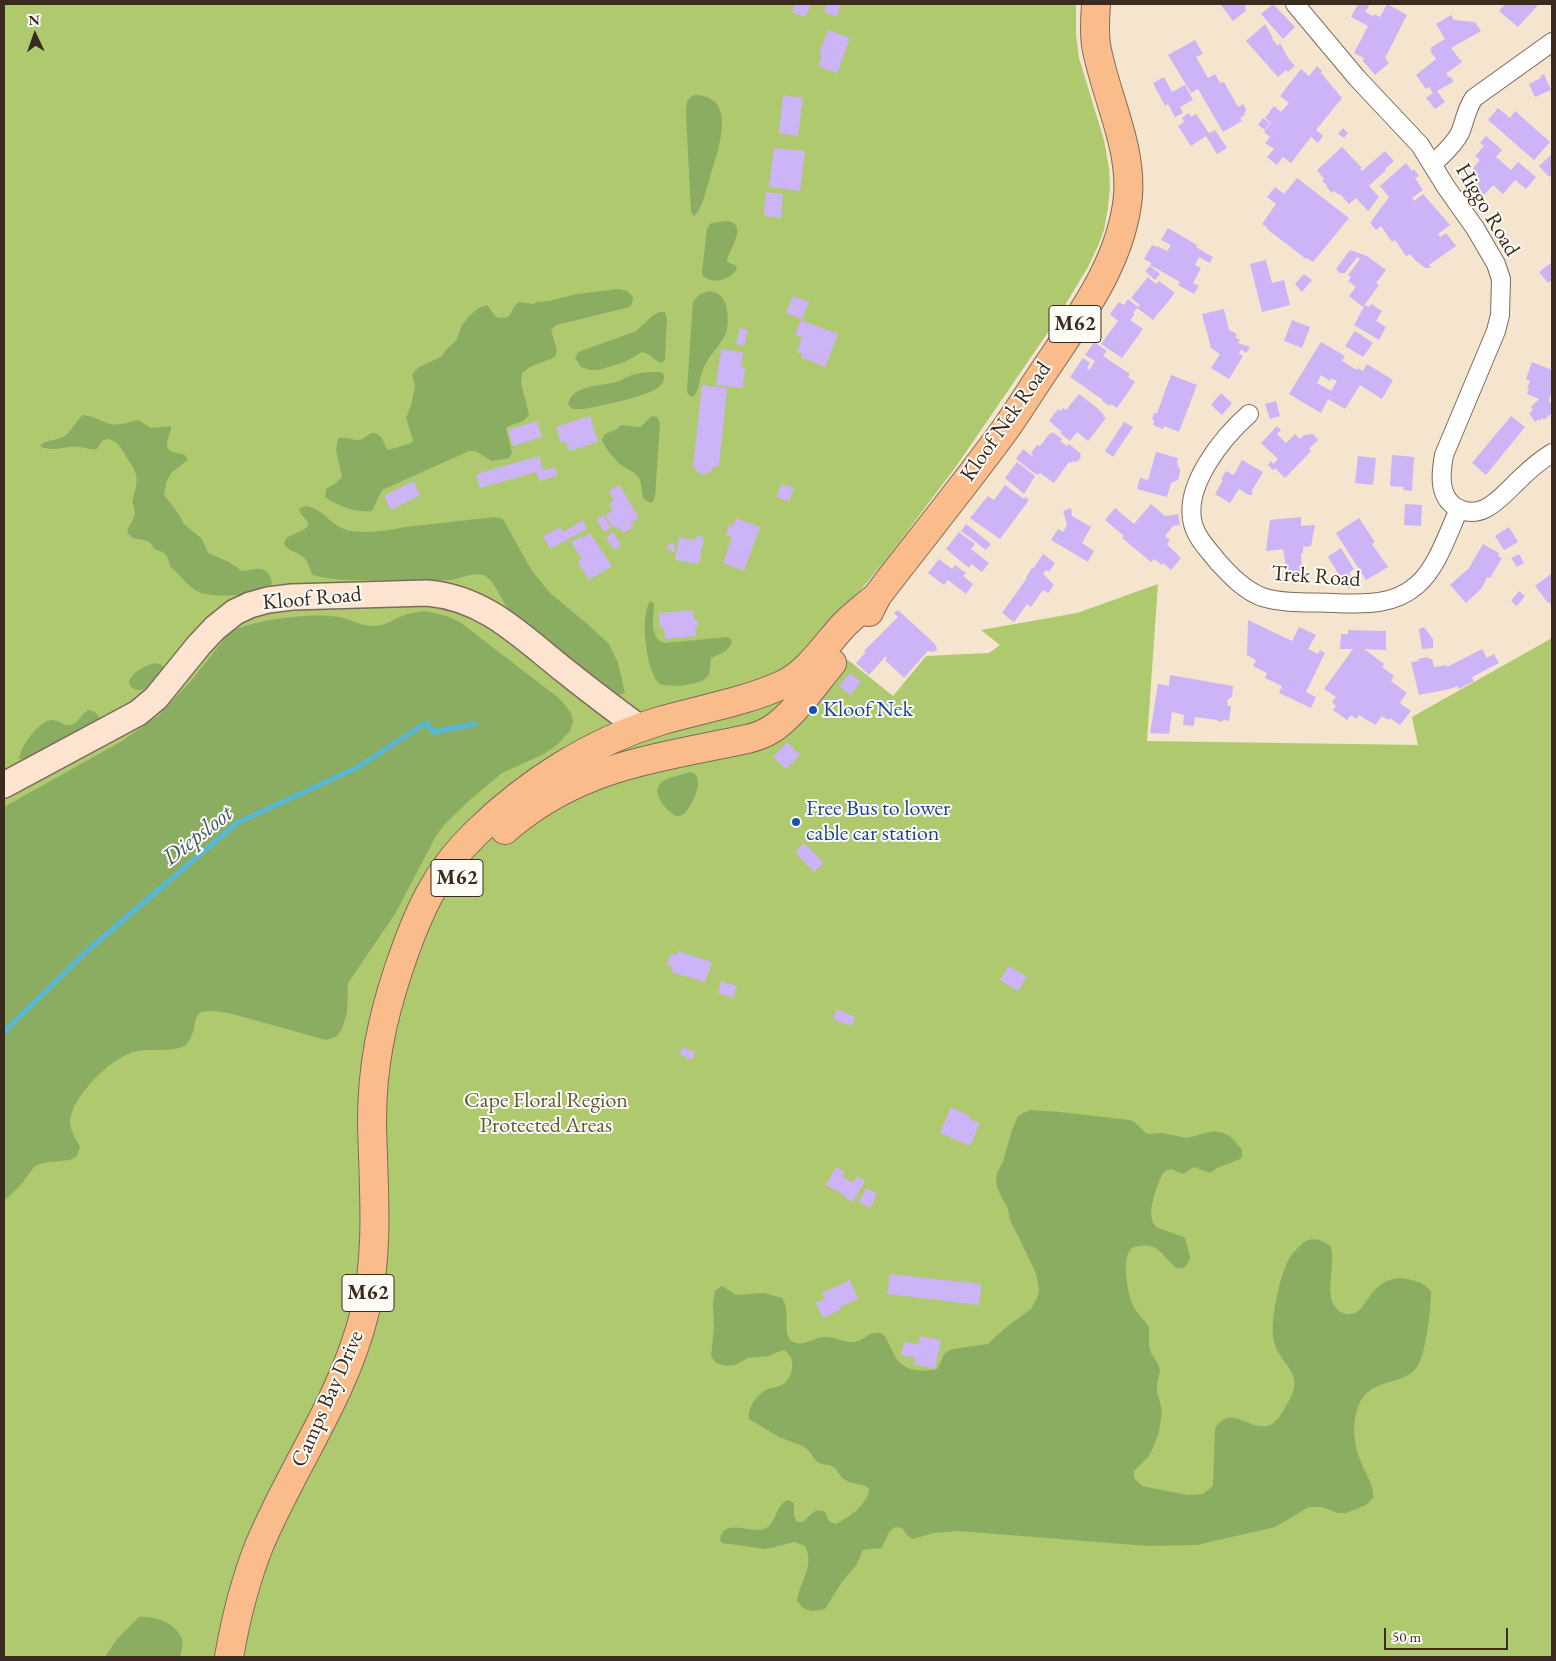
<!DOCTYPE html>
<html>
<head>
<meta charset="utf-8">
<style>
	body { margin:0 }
	#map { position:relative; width:1556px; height:1661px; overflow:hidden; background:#f5e5ce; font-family:"EB Garamond",serif }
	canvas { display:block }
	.frame { position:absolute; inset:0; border:5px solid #3b2a1e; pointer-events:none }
	.north { position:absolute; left:10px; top:10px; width:50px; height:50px; -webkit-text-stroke:4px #fdfcf7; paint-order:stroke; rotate:357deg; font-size:14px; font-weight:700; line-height:20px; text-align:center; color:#3b2a1e }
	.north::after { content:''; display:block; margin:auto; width:18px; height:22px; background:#3b2a1e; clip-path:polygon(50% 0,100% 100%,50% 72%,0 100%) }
	.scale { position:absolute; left:1384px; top:1628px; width:124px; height:22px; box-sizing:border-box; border:2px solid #3b2a1e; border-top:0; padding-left:6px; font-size:15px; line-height:18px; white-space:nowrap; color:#3b2a1e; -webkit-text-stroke:4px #fdfcf7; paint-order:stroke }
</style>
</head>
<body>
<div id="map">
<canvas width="1556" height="1661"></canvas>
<div class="frame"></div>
<div class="north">N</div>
<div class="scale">50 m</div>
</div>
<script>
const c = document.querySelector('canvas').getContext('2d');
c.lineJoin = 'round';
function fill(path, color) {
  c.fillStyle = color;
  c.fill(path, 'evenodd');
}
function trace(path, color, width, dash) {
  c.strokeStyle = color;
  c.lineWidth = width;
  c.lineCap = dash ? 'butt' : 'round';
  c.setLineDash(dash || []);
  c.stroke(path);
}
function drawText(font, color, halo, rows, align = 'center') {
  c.font = font + ' "EB Garamond",serif';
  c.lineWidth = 4;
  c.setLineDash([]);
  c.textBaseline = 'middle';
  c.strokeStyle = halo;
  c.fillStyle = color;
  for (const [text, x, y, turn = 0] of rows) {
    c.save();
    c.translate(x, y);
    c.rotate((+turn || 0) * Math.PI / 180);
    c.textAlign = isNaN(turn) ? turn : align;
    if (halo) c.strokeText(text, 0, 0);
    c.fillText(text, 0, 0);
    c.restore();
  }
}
fill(new Path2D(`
	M4,4H1076V35L1079,58L1104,140L1109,168L1110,185L1108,208L1104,230L1098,246L1088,267L1053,325L955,468L884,562L818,641L852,663L893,696L926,656L989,653L1000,645L981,630L1077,613L1158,584L1147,741L1418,745L1412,717L1552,638V1657H4Z`), '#afc96f');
fill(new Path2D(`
	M695,95C740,96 717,153 710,177C706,189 703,208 694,216L691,212L686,114C686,105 686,98 695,95Z
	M728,221C748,225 730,248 727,260L728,262L736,266L737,269C730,280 713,285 703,276L702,272L707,229L711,223Z
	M619,289L627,291L633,297L632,304L630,307L556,325L551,330L557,350L555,357L530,367L522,373L521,383L529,414C525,424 514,422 506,428L512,453L509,458L492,461L475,451H469L382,490L372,511C356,513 338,506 325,497L326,489L336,483L342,477L336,450L338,438C346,436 351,440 358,440C367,440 371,427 380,436C384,440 384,446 388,450L411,443L413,440L406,418L411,406L415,386L412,374L419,367L441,357L447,349L456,341L461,327L469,316L479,308L487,305L496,317C515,321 508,310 519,302L533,304L537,302L549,301L577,294Z
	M710,291C719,293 724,297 726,306C734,343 713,343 702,372C699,381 699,391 693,397L688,394L687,390L693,301L700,294Z
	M660,312H665L667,319L665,359L662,363C654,362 653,354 642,352L625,362L598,370H590L581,367L575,358L578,352L634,332C644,326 650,315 660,312Z
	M661,372L664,375C664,379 664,383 660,386C650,396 600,406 584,409H572L568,404C572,385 601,386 616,382C621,381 625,377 630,376C639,372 651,372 661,372Z
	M83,415C94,416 100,421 110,424C119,426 129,422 138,420L151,428L171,426C172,434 160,447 173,452C177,454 181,453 185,455L188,460L171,473L166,483L164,495L178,513L184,524L202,539L208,553L229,562L242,571C251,571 263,564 269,575C272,579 272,582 271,587C256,595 215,599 199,592C188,587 182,577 173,569C167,565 170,557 164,553C162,551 160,552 157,550C153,549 153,545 149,542C145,539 137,540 131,537L127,531C129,525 134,520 135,513C135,508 131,503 133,498C140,475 137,474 124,453C120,446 116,440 107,439L102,441L97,449C91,450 86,448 80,447C68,445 50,453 40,446C46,439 55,441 63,437C72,432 75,421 83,415Z
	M652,416L657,417L660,423L655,497L653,502L650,503L644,499C641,493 642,485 640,480C636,472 627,469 621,465C615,460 604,447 602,440L605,434L617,429L621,425L640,427Z
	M305,506C323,507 331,528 351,531C369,534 388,530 406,527C435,524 465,520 495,517L503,519L532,571L551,594L585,622L609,644L618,663L625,693L618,695C582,669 542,641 510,611C500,600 496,580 483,575C472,572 460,579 450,580C426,581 402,580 378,580C356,580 334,581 313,575C309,570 309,562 304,558C298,552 288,551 284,544L286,538L303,530L308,526C308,518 300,516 299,509Z
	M651,601L654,604C654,617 648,639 665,643L727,637L731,639L732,643L726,651L711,658C710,664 711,672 707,677C701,685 666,689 659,683C646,672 639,611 651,601Z
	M425,611L447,616L461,623L560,699L571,713L573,722L570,731L558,744L544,754L502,773L471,799L445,824L436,836L395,914L348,983L347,1013L342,1029L336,1037L326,1040L229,1013C181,1005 205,1021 186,1045C169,1054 151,1047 133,1052C110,1059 71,1097 70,1122C70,1131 77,1140 80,1147L77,1156L70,1160L43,1163L35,1166L19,1187L4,1201V807L122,741L159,715L191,681L229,633C250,619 315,612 339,617C351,619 361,626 373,626C384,626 392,620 402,616C410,613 417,612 425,611Z
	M155,663L162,665L164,670C157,681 144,698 130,686L129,681C134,671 144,666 155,663Z
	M89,710L95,712L99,717L96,724L26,760L19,759C20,747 38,722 51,720C58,719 63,726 70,725C79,724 81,713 89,710Z
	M691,772C707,776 692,807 684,814C680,816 680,816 676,816C667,811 650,793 661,783C665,778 684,774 691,772Z
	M1031,1110L1060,1112L1129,1120L1133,1121L1147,1134L1162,1133L1187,1138L1214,1131L1226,1134L1231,1137L1242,1150V1156L1240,1159L1217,1168L1210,1173L1194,1167L1183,1174L1171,1169L1165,1171L1162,1175C1157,1187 1143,1219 1158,1228C1167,1232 1176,1233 1185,1238L1190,1257C1188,1265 1185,1270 1176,1268C1160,1253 1157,1240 1132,1248C1121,1257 1127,1293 1133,1305C1137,1314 1144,1319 1149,1327V1346L1151,1353L1158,1364L1160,1371L1157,1383V1391L1162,1411L1159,1432L1153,1448L1148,1457L1134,1471V1478L1142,1486L1187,1495L1203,1494L1213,1486L1215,1429C1230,1402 1251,1433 1270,1425C1279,1421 1286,1406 1291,1397C1303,1372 1280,1364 1274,1342C1269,1324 1280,1273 1290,1257C1293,1252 1299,1247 1303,1243C1313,1236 1323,1240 1331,1247C1335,1265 1327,1284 1332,1301C1335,1311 1347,1318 1357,1312C1361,1309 1364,1304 1367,1300C1379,1283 1390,1274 1412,1280C1421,1283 1425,1284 1431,1292C1431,1308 1426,1354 1417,1367C1402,1388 1368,1375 1357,1410C1352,1425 1354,1447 1361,1462C1365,1474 1375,1485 1373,1498L1366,1505L1346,1513H1338L1322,1507H1309L1275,1527L1197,1545L1148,1546L958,1531L934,1533L913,1539L908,1536L902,1528L895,1527L889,1532L882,1548L863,1550L857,1564L842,1582L825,1609C813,1612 803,1612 797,1600C800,1581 815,1566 805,1546L794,1542L766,1549L722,1543L720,1540C723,1517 750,1534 764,1529C777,1524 775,1505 788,1500L794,1503V1516L797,1522H803C810,1516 815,1507 825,1512L829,1521L835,1524C848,1519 869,1503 869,1489L866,1486L849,1482L842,1478L835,1468L829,1465L821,1464L816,1461L809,1451L803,1446L779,1437L749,1419C747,1409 756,1395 766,1390C772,1387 779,1388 785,1383C794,1375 796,1355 783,1350L769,1356L748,1358L735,1365L726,1366L716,1363L711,1356L714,1328L713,1303L715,1291L722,1286L736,1295L764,1293L782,1298C792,1313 781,1334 792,1341C802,1348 814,1338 824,1337C835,1336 844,1343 854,1342C863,1341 870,1331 879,1333C896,1336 885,1379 937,1369L945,1353L953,1349L988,1344L1005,1328L1031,1309L1037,1298L1039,1290L1036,1273L1016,1232L1010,1220L1008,1209L998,1190L996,1181L997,1173L1003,1162L1012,1130L1018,1116L1023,1113Z
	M139,1617C153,1615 175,1623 181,1637C184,1643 181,1651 180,1657H105L117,1639Z`), '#8bad62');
trace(new Path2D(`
	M4,1032L89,949L237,823L358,767L426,723L434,732L475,724`), '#59b8d7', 5);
fill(new Path2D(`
	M795,4H811L805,17L792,12Z
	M827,4H841L837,17L824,12Z
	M1220,4H1245L1246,11L1233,21Z
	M1273,4L1295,27L1283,39L1261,14Z
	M1358,4H1370L1365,12L1373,16L1374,14L1380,17L1387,4L1407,15L1385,58L1389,63L1375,75L1363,61L1364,58L1354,53L1368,26L1351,17Z
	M1505,4H1539L1518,27L1499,11Z
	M1451,15L1454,20L1475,22L1481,31L1451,48L1462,62L1447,73V76L1452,78L1453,82L1437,91L1445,102L1435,109L1426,98L1433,93L1429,87L1426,89L1416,75L1436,59L1430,51L1432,50L1430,48L1445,39L1436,24Z
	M1265,24L1273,38L1272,39L1278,46L1280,43L1288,58L1295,66L1288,72L1286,70L1278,77L1246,41Z
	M828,30L850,38L837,73L818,66L822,55L819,54Z
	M1195,40L1203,54L1196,57L1208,78L1215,74L1220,83L1224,82L1238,107L1243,104L1246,109L1244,116L1240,118L1242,121L1223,132L1198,89L1191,93L1168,55Z
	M1317,66L1322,71L1321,73L1342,98L1316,130L1323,136L1318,143L1311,137L1291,163L1283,157L1277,165L1267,157L1274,149L1265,143L1270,137L1264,132L1271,123L1265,118L1274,106L1281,112L1289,103L1280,96L1301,69L1309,76Z
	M1544,74L1551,90L1535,97L1529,84L1541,78L1540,76Z
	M1164,77L1172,92L1185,85L1193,100L1180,107L1183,113L1175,117L1168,104L1165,106L1153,83Z
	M783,95L803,98L798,136L779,133Z
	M1498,108L1510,118L1515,111L1550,142L1534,160L1488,120Z
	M1189,113L1191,117L1196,114L1209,133L1215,130L1227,148L1217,154L1206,136L1191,146L1178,126L1184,122L1182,118Z
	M1263,118L1270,123L1265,130L1258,125Z
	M1343,128L1348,133L1344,138L1338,134Z
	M1486,136L1502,150L1496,157L1511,170L1518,162L1536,177L1526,189L1515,180L1503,194L1493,185L1484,195L1475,187L1480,181L1470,172L1480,160L1475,156L1484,146L1480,143Z
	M1342,147L1362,168L1360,169L1362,171L1385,151L1394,161L1385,169L1386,170L1369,186L1379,197L1368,211L1356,198L1349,204L1340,194L1339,195L1334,191L1332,193L1326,186L1327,185L1322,181L1324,179L1317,170Z
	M774,148L805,151L800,191L769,187Z
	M1552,154V174L1549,177L1539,166Z
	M1406,163L1412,171L1414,169L1419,176L1415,178L1423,190L1412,198L1414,201L1423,194L1450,225L1438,234L1440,237L1446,233L1456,246L1429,265L1431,268H1425L1415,260L1410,254L1406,256L1395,240L1392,242L1381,226L1376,230L1370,223L1389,197L1380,186Z
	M1297,178L1349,218L1313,262L1307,258L1306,259L1267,229L1268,228L1262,224L1276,204L1267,197L1275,187L1284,194Z
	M766,192L783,194L781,218L764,216Z
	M1168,228L1197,245L1196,247L1213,257L1210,263L1199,257L1195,265L1201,268L1193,283L1199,286L1194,294L1178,285L1180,282L1150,265L1151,263L1144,259L1152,245L1156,247L1157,246L1167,251L1171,245L1161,240Z
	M1350,250L1367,256L1386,270L1376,283L1379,285L1363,307L1349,296L1356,287L1348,281L1351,277L1348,275L1360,259L1357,257L1345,273H1340L1336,269Z
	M1266,260L1272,283L1284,280L1290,305L1262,312L1250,264Z
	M1552,262V280L1548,283L1539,272Z
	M1150,266L1160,274L1155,280L1145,271Z
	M1304,274L1312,280L1302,292L1295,284Z
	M1148,277L1156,284L1159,281L1175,293L1153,320L1137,308L1140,305L1131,298Z
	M793,296L809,302L802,319L786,313Z
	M1128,299L1138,307L1133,313L1135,314L1130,320L1143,329L1122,358L1101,344L1118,321L1110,314L1119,302L1124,305Z
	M1371,304L1382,311L1376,321L1386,327L1379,340L1354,325L1365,305L1369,307Z
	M1224,309L1229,330L1237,334L1235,337L1240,340L1238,343L1250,347L1246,353L1241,349L1239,354L1243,356L1229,379L1211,368L1220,354L1211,348L1202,314Z
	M801,320L838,334L825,367L801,357L803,354L797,352L802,337L795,335Z
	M1292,320L1310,327L1302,348L1284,341Z
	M740,328L748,330L744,346L736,344Z
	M1355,331L1373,343L1363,357L1345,346Z
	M1094,342L1107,351L1103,356L1130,374L1128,377L1135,382L1117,408L1111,404L1110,406L1102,401L1103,400L1070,377L1083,358L1090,363L1087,368L1089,370L1095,361L1085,355Z
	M1321,342L1345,356L1342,361L1357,370L1358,368L1363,371L1367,364L1393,380L1382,399L1360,385L1345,409L1328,399L1321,413L1289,394ZM1321,375L1330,381L1331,378L1337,381L1331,391L1317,383Z
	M721,349L743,352L741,367H745L743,388L716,385Z
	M1532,362L1552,370V396L1550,395L1549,401L1552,405V413L1544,420L1542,418L1540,421L1539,419L1535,422L1529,413L1533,410L1531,407L1539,399L1527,394L1529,389L1527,388L1530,381L1526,379Z
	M1171,375L1197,385L1179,432L1164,426L1163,429L1153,425L1154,420L1152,419L1154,413H1157Z
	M702,385L727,388L719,466H714L712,471L704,475L697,472L693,466Z
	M1221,393L1232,403L1222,415L1211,405Z
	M1079,394L1096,407L1104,415L1103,416L1106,418L1088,441L1077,432L1070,441L1060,433L1061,431L1049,421L1058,409L1061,411L1063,408L1066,410Z
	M1276,401L1280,416L1270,419L1265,404Z
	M590,416L598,442L569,451L566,442L561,443L556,427Z
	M1511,416L1525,427L1486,475L1472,463Z
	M537,421L542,437L513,446L508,430Z
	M1124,422L1133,427L1113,457L1105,451Z
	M1277,426L1281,430L1277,434L1286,443L1295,434L1300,439L1304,435L1313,434L1318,440L1309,449L1311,451L1285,478L1275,468L1273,470L1268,465L1271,461L1273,464L1278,459L1261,443Z
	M1053,432L1062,439L1060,441L1067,446L1069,444L1081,454L1080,456L1081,457L1078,461L1075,462L1073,461L1071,463L1069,462L1054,483L1040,473L1038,475L1034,473L1016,459L1023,449L1032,456L1033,454L1031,453L1037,445L1040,446L1050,433L1051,434Z
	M1156,452L1178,458L1177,463L1180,470L1179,477L1178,480L1171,483L1167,497L1137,489L1140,478L1148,480Z
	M1392,455L1414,457L1412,491L1403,490L1404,487L1390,486Z
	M539,456L543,470L555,467L557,476L539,481L536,472L480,488L476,474Z
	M1358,456L1376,458L1373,485L1355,483Z
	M1242,460L1263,472L1252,490V495H1249L1239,489L1230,503L1215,494L1223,480L1221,479L1226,471L1234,475Z
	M1017,462L1035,476L1024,494L1005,478Z
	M413,481L420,495L391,510L384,496Z
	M781,484L794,488L789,501L777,497Z
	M619,485L639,518L631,523L633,527L623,533L621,529L619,530L617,527L615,528L612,526L605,515L613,510L609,504L614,500L609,491Z
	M1005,485L1024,499L1025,497L1029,500L1000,539L970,518L988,496L994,500Z
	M1151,504L1165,516L1178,514L1180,525L1173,526L1165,536L1170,540L1167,544L1181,558L1171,570L1163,563L1162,565L1154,559L1151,562L1122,538L1124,536L1105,520L1115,508L1134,524Z
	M1405,504L1422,505L1421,526L1404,525Z
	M1071,508L1072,516L1091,527L1082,543L1094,551L1088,562L1051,540L1058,529L1063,532L1067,525L1063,511Z
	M603,515L611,528L604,532L596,519Z
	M1301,517V526L1315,525L1311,546L1303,547V553L1301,554L1302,572L1287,573L1283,549L1266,551L1270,520Z
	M736,518L760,527L744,571L723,563L732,537L726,535L729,524L733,526Z
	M1359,518L1375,542L1372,544L1388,567L1366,580L1336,533Z
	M583,520L587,529L550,549L543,536L560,527L563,532Z
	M966,524L991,544L986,550L961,531Z
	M1509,527L1518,542L1504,550L1495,536Z
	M613,532L621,545L614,550L606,538Z
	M959,532L975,544L971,549L989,563L982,572L971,564L969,568L946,549Z
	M590,533L612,566L589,580L578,562L582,559L571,542L582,536L583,538Z
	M696,536L704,537L699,564L675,560L679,537L695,540Z
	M669,543L675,545L674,552L667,550Z
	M1483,544L1499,553L1498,556L1502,558L1490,578L1487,577L1482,588L1466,603L1450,585L1469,568Z
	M1341,548L1354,569L1349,573L1356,583L1348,589L1328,557Z
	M1043,554L1055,563L1049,572L1046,570L1043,574L1054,585L1048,593L1043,590L1031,607L1027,604L1014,622L1002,613L1027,578L1026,577L1032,568L1033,569Z
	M1519,554L1524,563L1517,567L1511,558Z
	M939,559L952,569L955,565L966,573L963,576L973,584L966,594L948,580L944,585L928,573Z
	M1552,573V606L1549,602L1548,603L1535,586Z
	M1519,591L1525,596L1517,606L1511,601Z
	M693,610L694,620H698V626H695L696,636L665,639L664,628H660L659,613Z
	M898,610L935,644L937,649L934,652L928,651L904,678L885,660L887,658L886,656L869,675L856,663L866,652L864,651L898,617L894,613Z
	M1248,620L1292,641L1299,627L1316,635L1308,649L1318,654L1320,650L1325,653L1306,692L1316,697L1311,708L1279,693L1282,686L1265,678L1267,673L1253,666L1256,660L1247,655Z
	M1424,627L1433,639V648L1422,649L1419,629Z
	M1348,630L1386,631V650L1364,649L1384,664L1382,667L1394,676L1391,681L1407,693L1400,702L1401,704L1411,711L1400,725L1390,718L1389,720L1382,716L1375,725L1359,715L1356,719L1351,715L1347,720L1333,710L1336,706L1332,702L1336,697L1324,689L1353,649H1340L1341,634H1348Z
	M1482,649L1487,658L1494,654L1499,663L1472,677L1474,681L1459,689L1457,686L1450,689L1419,695L1411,662L1419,661L1418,659L1428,657L1429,659H1432L1434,667L1447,665V667Z
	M850,673L861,682L850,695L839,686Z
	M1170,675L1233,686L1232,697L1227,700L1228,706H1231L1229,721L1224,720L1220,722L1217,720L1195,717L1194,726L1183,725L1184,715L1172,712L1169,734L1150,733L1158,684L1169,686Z
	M787,742L800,755L786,769L773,757Z
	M804,843L824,863L814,872L795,852Z
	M678,951L712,962L705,982L671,972L673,968L667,966L671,953L677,955Z
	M1009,966L1027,977L1018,991L1000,980Z
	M721,981L737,986L733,998L718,993Z
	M837,1009L855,1017L851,1026L833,1019Z
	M683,1047L695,1052L692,1060L679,1054Z
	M951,1107L970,1116L969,1119L980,1123L970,1146L940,1133Z
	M836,1167L845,1172L842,1177L853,1183L857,1176L865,1181L853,1202L845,1198L846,1196L826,1185Z
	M866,1188L877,1194L870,1208L859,1202Z
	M890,1274L981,1284L979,1305L887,1294Z
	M850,1280L858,1299L840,1307L841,1309L823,1318L816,1303L825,1299L822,1293Z
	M920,1336L941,1340L935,1369L914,1364L916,1358L901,1355L904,1342L918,1344Z`), '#ccb4f6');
const minor = new Path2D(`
	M1295,4L1357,78L1420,145L1446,187L1475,228L1496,264L1501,279L1500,315L1496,331L1444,455C1441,472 1438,494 1454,506C1482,525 1503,494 1522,477C1531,468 1541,460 1552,453
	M1433,164C1443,154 1454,145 1460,133C1465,121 1466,109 1474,98L1552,42
	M1249,414C1222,438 1183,486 1193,524C1197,539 1209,550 1218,562C1231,576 1244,590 1262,597C1285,604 1311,602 1334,603C1364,604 1393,606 1417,585C1437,568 1448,533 1459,509`);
const secondary = new Path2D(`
	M4,785L138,713L156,698L199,645L215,628L235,612L250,605L268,600L292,597L427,593C485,598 520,635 564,670C589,690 614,709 640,728`);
const primary = new Path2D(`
	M869,612L877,596C919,541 963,487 1004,431C1019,410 1033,387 1048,365C1082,314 1122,260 1128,196C1132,144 1105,96 1096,45C1094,31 1095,18 1096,4
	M505,830C512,823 521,817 529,811C597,763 668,756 747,739C756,737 764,734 772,729C792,717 817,681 832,663
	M229,1657C236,1617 244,1584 259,1546C292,1467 345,1395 365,1311C380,1249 373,1184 372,1121C372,1066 382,1019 399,968C417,915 435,872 476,833C527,783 591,742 660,721C701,709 745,702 784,684C808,672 824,647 842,627C852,616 866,606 877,596`);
trace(minor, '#7c6b5c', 20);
trace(secondary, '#7c6b5c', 28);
trace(primary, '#7c6b5c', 30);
trace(minor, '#fff', 18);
trace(secondary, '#fde4d0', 25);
trace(primary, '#f9bc8a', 28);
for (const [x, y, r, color] of [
	[813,710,5,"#1a4fb4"],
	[796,822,5,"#1a4fb4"]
]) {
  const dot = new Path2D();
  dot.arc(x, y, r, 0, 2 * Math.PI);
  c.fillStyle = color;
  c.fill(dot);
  trace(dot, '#fdfcf7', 2);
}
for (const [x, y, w] of [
	[1075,324,52],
	[457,878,52],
	[368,1293,52]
]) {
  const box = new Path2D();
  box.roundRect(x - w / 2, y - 18.5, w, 37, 4);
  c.fillStyle = '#fdfcf7';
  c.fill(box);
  trace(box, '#3b2a1e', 1);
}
drawText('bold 21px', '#3b2a1e', null, [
	["M62",1075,324],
	["M62",457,878],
	["M62",368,1293]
]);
drawText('22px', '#3b2a1e', '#fdfcf7', [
	["Higgo Road",1487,210,59],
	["Kloof Nek Road",1006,422,-55],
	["Trek Road",1316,577,4],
	["Kloof Road",312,599,-5],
	["Camps Bay Drive",328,1399,-66]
]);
drawText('22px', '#164399', '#fdfcf7', [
	["Kloof Nek",823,710],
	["Free Bus to lower",806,809],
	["cable car station",806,834]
], 'left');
drawText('22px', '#5e5a36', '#fdfcf7', [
	["Cape Floral Region",546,1101],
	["Protected Areas",546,1126]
]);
drawText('italic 24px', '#465c5f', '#fdfcf7', [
	["Diepsloot",198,836,-38]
]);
</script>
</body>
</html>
